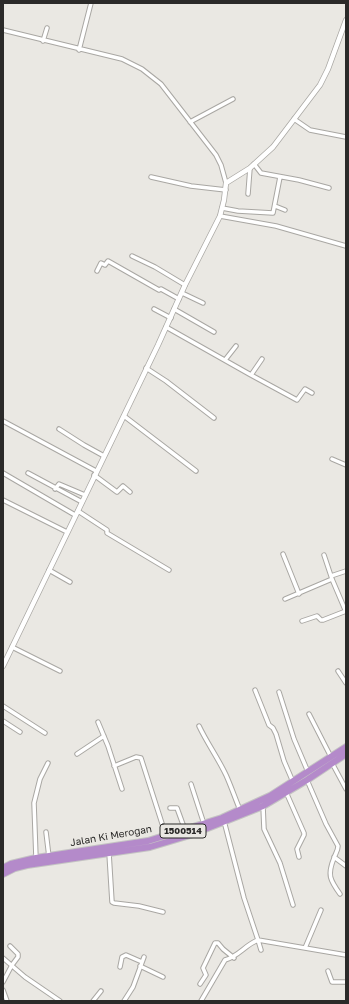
<!DOCTYPE html>
<html>
<head>
<meta charset="utf-8">
<style>
	body { margin:0 }
	#map { position:relative; width:349px; height:1004px; overflow:hidden; background:#eae8e3; font-family:"Golos Text",sans-serif }
	canvas { display:block }
	.frame { position:absolute; inset:0; border:4px solid #2b2a29; pointer-events:none }
</style>
</head>
<body>
<div id="map">
<canvas width="349" height="1004"></canvas>
<div class="frame"></div>
</div>
<script>
const c = document.querySelector('canvas').getContext('2d');
c.lineJoin = 'round';
function trace(path, color, width, dash) {
  c.strokeStyle = color;
  c.lineWidth = width;
  c.lineCap = dash ? 'butt' : 'round';
  c.setLineDash(dash || []);
  c.stroke(path);
}
function drawText(font, color, halo, rows, align = 'center') {
  c.font = font + ' "Golos Text",sans-serif';
  c.lineWidth = 3.5;
  c.setLineDash([]);
  c.textBaseline = 'middle';
  c.strokeStyle = halo;
  c.fillStyle = color;
  for (const [text, x, y, turn = 0] of rows) {
    c.save();
    c.translate(x, y);
    c.rotate((+turn || 0) * Math.PI / 180);
    c.textAlign = isNaN(turn) ? turn : align;
    if (halo) c.strokeText(text, 0, 0);
    c.fillText(text, 0, 0);
    c.restore();
  }
}
const minor = new Path2D(`
	M3,30L122,59L142,69L161,84L216,155L221,165L226,183
	M43,41L47,28
	M79,50L91,3
	M294,119L310,130L346,137
	M190,122L233,99
	M254,164L261,173L299,180L329,188
	M151,177L191,186L226,190
	M248,194L250,168
	M275,206L285,210
	M222,208L238,211L273,213L280,177
	M220,216L276,226L346,246
	M132,256L155,267L185,285
	M97,271L101,263L105,265L108,261L159,290L161,289L179,299
	M182,293L203,303
	M154,309L171,318
	M174,309L214,332
	M166,327L251,375L262,359
	M225,360L236,346
	M146,368L166,381L214,418
	M251,375L297,400L305,389L312,393
	M124,416L196,471
	M3,421L96,471
	M59,429L84,445L104,456
	M332,459L346,465
	M3,473L75,515
	M28,473L82,502
	M94,475L117,492L123,486L130,492
	M55,489L59,484L85,495
	M3,500L67,532
	M78,511L107,530V533L169,570
	M283,554L299,594
	M324,555L332,579L346,612
	M49,570L70,582
	M331,576L346,571
	M285,599L332,579
	M302,621L317,616L321,620H323L346,611
	M12,647L60,671
	M338,671L346,683
	M255,690L269,725L273,728L276,734L284,761L293,782
	M279,692L294,739L308,772
	M3,706L45,733
	M309,714L331,757
	M3,721L20,732
	M98,722L108,746L122,789
	M199,726C207,743 218,758 226,775C231,786 235,798 240,810
	M77,754L104,736
	M332,763L346,789
	M114,766L136,757L141,758L166,836
	M307,780L326,824L338,846C338,851 335,854 334,858C327,875 330,880 340,894
	M191,784L204,824
	M286,792L304,833V835L297,849L299,857
	M263,806L264,829L280,863L293,905
	M170,808H177L185,830
	M224,821L244,898L258,940L346,955
	M46,832L49,857
	M109,853L112,902L114,903L139,906L163,912
	M334,857L346,866
	M36,858L34,803L40,779L48,763
	M305,948L321,910
	M3,958L25,977L60,1001
	M140,966L163,977
	M120,967L122,957L126,955L142,962
	M328,971L332,982H346
	M3,982L12,965L18,957V954L10,946
	M200,984L206,975L203,968L215,943H218L223,949L234,958
	M3,990L7,1001
	M93,1001L101,991
	M124,1001L133,987L144,957
	M201,1001L225,960C239,956 245,945 258,940L261,950`);
const tertiary = new Path2D(`
	M3,666L158,345L185,285L220,216L224,200L226,183L250,168L273,147L320,85L328,69L346,20`);
const trunk = new Path2D(`
	M3,868L11,864L36,858L148,841L222,818L270,796L346,747
	M3,874L15,868L27,865L150,847L190,835L263,806L307,780L346,754`);
trace(minor, '#a9a7a3', 5.5);
trace(tertiary, '#a9a7a3', 6);
trace(trunk, '#c4c3c3', 8);
trace(minor, '#fff', 3.5);
trace(tertiary, '#fff', 4.5);
trace(trunk, '#b48aca', 6);
for (const [x, y, w] of [
	[183,831,46]
]) {
  const box = new Path2D();
  box.roundRect(x - w / 2, y - 7, w, 14, 3);
  c.fillStyle = '#eae8e3';
  c.fill(box);
  trace(box, '#2b2a29', 1);
}
drawText('bold 9px', '#2b2a29', null, [
	["1500514",183,831]
]);
drawText('10px', '#2b2a29', '#eae8e3', [
	["Jalan Ki Merogan",111,836,-10]
]);
</script>
</body>
</html>
